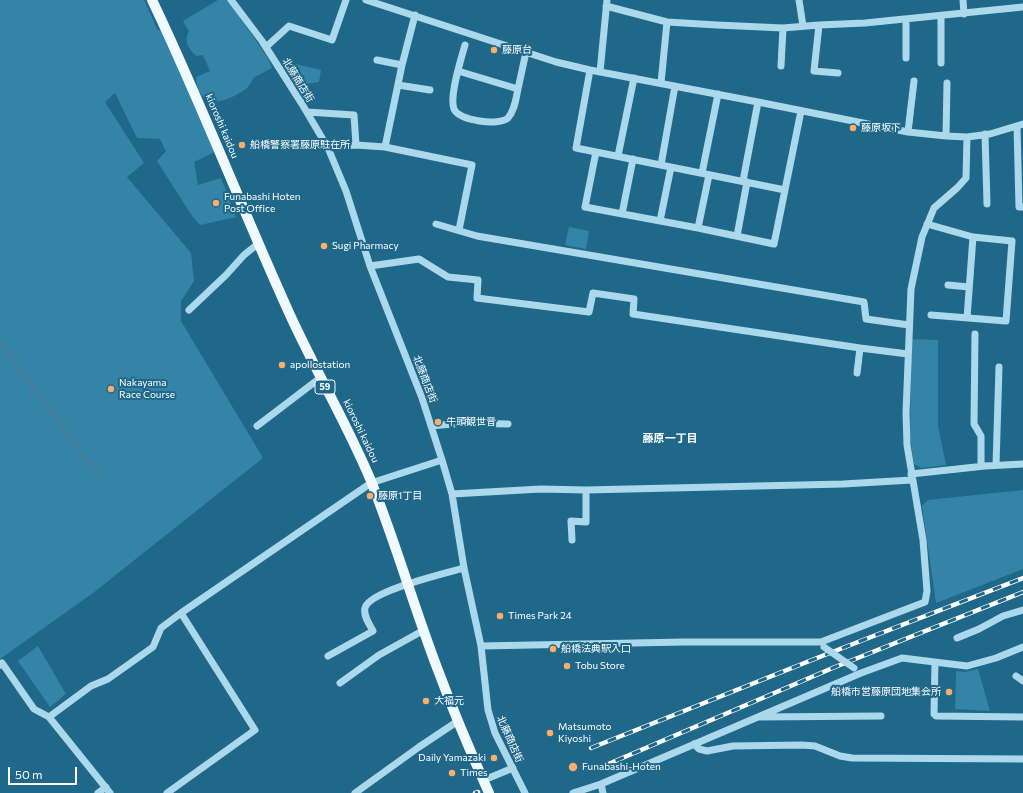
<!DOCTYPE html>
<html>
<head>
<meta charset="utf-8">
<style>
	body { margin:0 }
	#map { position:relative; width:1023px; height:793px; overflow:hidden; background:#20688a; font-family:Commissioner,sans-serif }
	canvas { display:block }
	.scale { position:absolute; left:8px; top:767px; width:69px; height:18px; box-sizing:border-box; border:2px solid #fff; border-top:0; padding-left:5px; font-size:12px; line-height:14px; white-space:nowrap; color:#fff; -webkit-text-stroke:3px #20688a; paint-order:stroke }
</style>
</head>
<body>
<div id="map">
<canvas width="1023" height="793"></canvas>
<div class="scale">50 m</div>
</div>
<script>
const c = document.querySelector('canvas').getContext('2d');
c.lineJoin = 'round';
function fill(path, color) {
  c.fillStyle = color;
  c.fill(path, 'evenodd');
}
function trace(path, color, width, dash) {
  c.strokeStyle = color;
  c.lineWidth = width;
  c.lineCap = dash ? 'butt' : 'round';
  c.setLineDash(dash || []);
  c.stroke(path);
}
function drawText(font, color, halo, rows, align = 'center') {
  c.font = font + ' Commissioner,"Noto Sans JP",sans-serif';
  c.lineWidth = 4;
  c.setLineDash([]);
  c.textBaseline = 'middle';
  c.strokeStyle = halo;
  c.fillStyle = color;
  for (const [text, x, y, turn = 0] of rows) {
    c.save();
    c.translate(x, y);
    c.rotate((+turn || 0) * Math.PI / 180);
    c.textAlign = isNaN(turn) ? turn : align;
    if (halo) c.strokeText(text, 0, 0);
    c.fillText(text, 0, 0);
    c.restore();
  }
}
fill(new Path2D(`
	M0,0H144L158,31L162,28L215,152L194,162L198,185L221,178L236,217L200,225L192,216L157,161L166,151L160,139L137,138L115,93L105,102L144,163L127,177L191,253L194,281L181,301V321L263,458L93,593L0,659Z
	M218,0H228L267,57L272,68C267,71 260,74 255,77C251,80 250,86 246,89C225,103 199,112 196,77L210,71L203,55L196,56C189,49 183,41 189,31L183,21Z
	M283,61L321,70L319,82L298,85Z
	M569,227L589,231L586,249L565,245Z
	M911,339L938,340V426L946,465L921,468L914,464L910,436Z
	M1023,490V569L936,603L922,506L928,500Z
	M38,646L66,694L50,707L18,661Z
	M978,669L990,711L955,709L956,671L965,672Z`), '#3384a7');
trace(new Path2D(`
	M0,342L101,479`), '#417f9c', 7, [7, 3.5]);
trace(new Path2D(`
	M231,0L262,41L302,104L328,148L346,191L370,266L422,398L442,460L452,494L464,568L481,646L488,710L495,733L525,793
	M366,0L556,62L590,70L758,102L908,132L946,136L967,137L990,134L1023,124
	M799,0L803,26
	M963,0L964,14
	M606,6L667,22L717,25L783,28L819,25L814,71L838,73
	M819,25L865,23L1023,7
	M465,45C461,59 449,97 454,109C459,121 499,126 508,118C515,110 516,98 518,89
	M266,47L289,26L332,40L346,0
	M906,58V19
	M377,60L402,65
	M941,63V16
	M781,66L783,28
	M590,70L576,148L785,190
	M458,71L518,89L526,52
	M600,72L607,0
	M661,83L667,22
	M398,85L430,90
	M307,112L354,115L356,145
	M1017,126L1019,207H1023
	M908,132L914,81
	M985,134L987,204
	M946,136L947,83
	M385,147L472,165L459,230
	M328,148L356,145L385,147L402,65L415,15
	M596,152L585,207L698,228L774,244L801,111
	M618,156L634,78
	M661,165L675,86
	M702,173L718,94
	M743,181L758,102
	M622,214L633,159
	M660,221L671,167
	M436,224L477,236L864,302L866,319L909,325
	M927,224L973,237L1012,241L1006,321L931,315
	M698,228L709,175
	M737,236L747,182
	M370,266L419,259L448,277L478,280L477,298L589,312L593,293L634,299L633,314L860,348L908,354
	M948,285L969,287
	M189,310L226,275L244,255L259,243
	M967,318L973,237
	M975,334L974,424L981,436V466
	M857,373L860,348
	M257,426L320,378
	M431,426L462,423L508,424
	M996,465L999,367
	M911,474L985,466L1023,464
	M452,494L541,489L586,490L843,484L912,480
	M572,540L571,521L586,522V490
	M957,638L979,629L1003,616L1023,610
	M481,646L684,642H821L925,602L927,591L923,540L907,445L906,413L911,289L922,237L934,208L957,188L966,178L967,137
	M328,656L373,631C370,625 363,616 365,608C369,591 446,573 464,568
	M935,663L934,714L936,716L1023,717
	M0,665L2,663L34,709L49,717L110,793
	M1016,676L1023,681
	M340,683L379,655L424,630
	M49,717L91,686L108,679L153,647L161,628L181,613L371,483L442,460
	M759,717L881,716
	M694,744L699,749L707,751L733,746L802,745L815,746L840,756L852,758L1023,759
	M484,780L513,768
	M601,784L603,793
	M98,793L106,787
	M167,793L255,730L181,613
	M355,793L419,747L458,721
	M573,793L601,784L861,673L902,658L967,666L996,658L1023,647`), '#acd8eb', 7);
trace(new Path2D(`
	M152,0C200,100 240,204 286,306C312,365 346,421 371,481C395,541 413,604 436,665C452,708 470,751 489,793`), '#f0f9fe', 10);
const rail = new Path2D(`
	M591,748L822,656L1023,578
	M599,768L835,667L1023,592
	M475,793L478,792`);
trace(rail, '#fff', 4.5);
trace(rail, '#20688a', 3, [9]);
trace(new Path2D(`
	M824,647L854,668`), '#acd8eb', 7);
for (const [x, y, r, color] of [
	[494,50,4,"#f9ae6c"],
	[853,128,4,"#f9ae6c"],
	[242,145,4,"#f9ae6c"],
	[216,203,4,"#f9ae6c"],
	[324,246,4,"#f9ae6c"],
	[282,365,4,"#f9ae6c"],
	[111,389,4,"#f9ae6c"],
	[438,422,4,"#f9ae6c"],
	[370,496,4,"#f9ae6c"],
	[500,616,4,"#f9ae6c"],
	[553,649,4,"#f9ae6c"],
	[567,666,4,"#f9ae6c"],
	[949,692,4,"#f9ae6c"],
	[426,701,4,"#f9ae6c"],
	[550,733,4,"#f9ae6c"],
	[494,758,4,"#f9ae6c"],
	[573,767,5,"#f9ae6c"],
	[452,773,4,"#f9ae6c"]
]) {
  const dot = new Path2D();
  dot.arc(x, y, r, 0, 2 * Math.PI);
  c.fillStyle = color;
  c.fill(dot);
  trace(dot, '#20688a', 1.5);
}
for (const [x, y, w] of [
	[325,387,20]
]) {
  const box = new Path2D();
  box.roundRect(x - w / 2, y - 7, w, 14, 3);
  c.fillStyle = '#20688a';
  c.fill(box);
  trace(box, '#fff', 1);
}
drawText('bold 9px', '#fff', null, [
	["59",325,387]
]);
drawText('10px', '#fff', '#20688a', [
	["藤原台",502,50],
	["藤原坂下",861,128],
	["船橋警察署藤原駐在所",250,145],
	["Funabashi Hoten",224,197],
	["Post Office",224,209],
	["Sugi Pharmacy",332,246],
	["apollostation",290,365],
	["Nakayama",119,383],
	["Race Course",119,395],
	["牛頭観世音",446,422],
	["藤原1丁目",378,496],
	["Times Park 24",508,616],
	["船橋法典駅入口",561,649],
	["Tobu Store",575,666],
	["船橋市営藤原団地集会所",941,692,"right"],
	["大福元",434,701],
	["Matsumoto",558,727],
	["Kiyoshi",558,739],
	["Daily Yamazaki",486,758,"right"],
	["Funabashi-Hoten",582,767],
	["Times",460,773]
], 'left');
drawText('10px', '#fff', '#20688a', [
	["北藤商店街",298,80,58],
	["kioroshi kaidou",222,126,67],
	["北藤商店街",425,379,69],
	["kioroshi kaidou",361,431,64],
	["北藤商店街",510,739,66]
]);
drawText('bold 11px', '#fff', '#20688a', [
	["藤原一丁目",670,438]
]);
</script>
</body>
</html>
